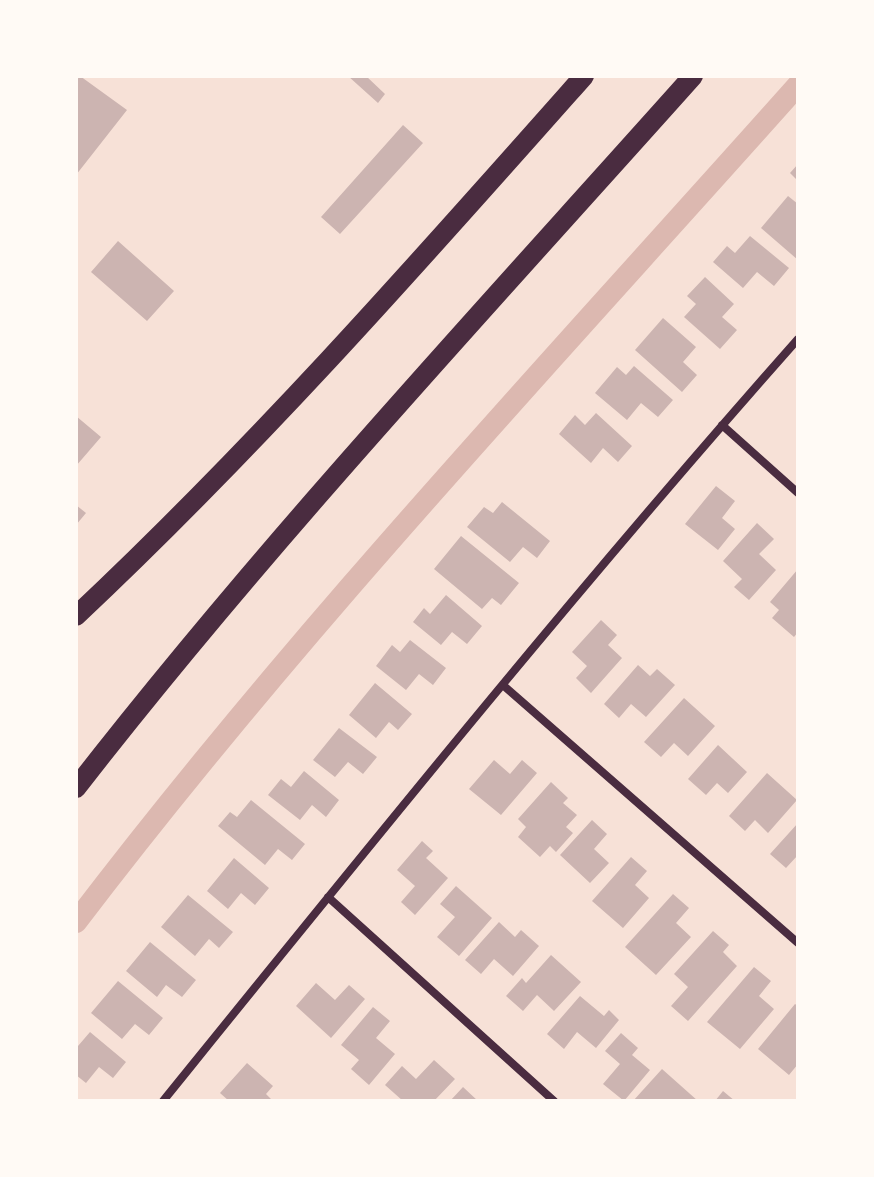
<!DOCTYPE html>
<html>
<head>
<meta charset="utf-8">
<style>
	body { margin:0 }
	#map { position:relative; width:874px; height:1177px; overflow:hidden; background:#f7e1d7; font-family:Rubik,sans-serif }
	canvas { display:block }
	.frame { position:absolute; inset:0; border:78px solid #fffaf5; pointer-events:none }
</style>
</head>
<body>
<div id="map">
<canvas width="874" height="1177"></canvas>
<div class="frame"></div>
</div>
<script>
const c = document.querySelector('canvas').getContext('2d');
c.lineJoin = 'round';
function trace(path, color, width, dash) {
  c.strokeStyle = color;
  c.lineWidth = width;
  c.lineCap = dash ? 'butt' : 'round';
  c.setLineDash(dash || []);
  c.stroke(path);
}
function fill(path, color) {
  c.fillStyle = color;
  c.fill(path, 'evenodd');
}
trace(new Path2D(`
	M76,922C299,629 553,360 798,85`), '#dcb8b0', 22);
fill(new Path2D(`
	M80,76L127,110L76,175V81Z
	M348,76H366L385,94L378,103Z
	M403,125L423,143L340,234L321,217Z
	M798,164V181L790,173Z
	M788,196L798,204V260L761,228Z
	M750,236L789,268L774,286L757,272L743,288L713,262L727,246L735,253Z
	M118,241L174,291L147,321L91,272Z
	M705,277L734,304L722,317L737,330L720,349L684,317L696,304L687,296Z
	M663,318L696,347L683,362L697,375L682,392L635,350Z
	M634,366L673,400L658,417L641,403L627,420L595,393L617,367L626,375Z
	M596,413L632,446L618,462L603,448L591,463L559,434L575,415L585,425Z
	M76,416L101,437L76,466Z
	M716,486L735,501L722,518L735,529L718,550L685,524Z
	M502,502L550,541L537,558L523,547L510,562L467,527L484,507L493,513Z
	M76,505L86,513L76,525Z
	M757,523L774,539L759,554L776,570L749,600L734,587L742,579L723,561Z
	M461,536L519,583L501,605L492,598L482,609L434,569Z
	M798,569V632L794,637L772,618L779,610L770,602Z
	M446,595L482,626L467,644L452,632L441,645L413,622L424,608L430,614Z
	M601,620L617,635L608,645L622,658L591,693L576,678L587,666L572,652Z
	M410,640L446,668L433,685L419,674L406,690L376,666L392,645L400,652Z
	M638,665L650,676L657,669L675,685L646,717L631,704L619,718L604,704Z
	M375,683L412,714L398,730L389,722L376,738L349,715Z
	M684,698L715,726L688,756L674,743L661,757L644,742Z
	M339,728L377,757L363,774L348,762L335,777L313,760Z
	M718,745L747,772L728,793L717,783L706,795L688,779Z
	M494,760L510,774L522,760L537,773L501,815L469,789Z
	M304,771L339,800L326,817L312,805L300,820L268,795L281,779L291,787Z
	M767,773L797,800L768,833L755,820L745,831L729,816Z
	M551,782L568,798L563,803L577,815L566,827L573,833L556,852L550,846L540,857L518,837L526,827L518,819Z
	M251,800L305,844L292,860L278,849L265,865L218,826L230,812L237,817Z
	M592,820L607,834L594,849L609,863L590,883L560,855Z
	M798,823V855L786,868L770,854Z
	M422,841L433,851L426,858L448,878L415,915L401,902L415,886L397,870Z
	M631,857L647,871L635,885L649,898L623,928L592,901Z
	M234,858L269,888L255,905L241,893L228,909L207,891Z
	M456,886L492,918L459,956L437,937L455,917L440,904Z
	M673,894L689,908L676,923L691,937L656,975L625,947Z
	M188,895L233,932L219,948L209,939L195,956L161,927Z
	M499,922L515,937L521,930L539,946L513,976L494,959L481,974L465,960Z
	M713,931L729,945L723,952L737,966L688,1021L671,1006L688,987L674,974Z
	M150,942L196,980L182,997L166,985L157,997L126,971Z
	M551,955L581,982L554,1011L537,995L523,1011L506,996L522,978L526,983Z
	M754,967L771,981L759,996L774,1009L740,1049L707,1022Z
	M118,981L163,1018L149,1035L135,1024L122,1039L91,1013Z
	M316,983L335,1000L349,985L365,999L331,1038L296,1006Z
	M580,996L604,1016L609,1010L619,1020L596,1048L577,1032L564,1049L547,1034Z
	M795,1004L798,1006V1064L789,1075L758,1049Z
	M373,1007L390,1021L376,1038L395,1054L369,1085L351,1069L359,1060L341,1045Z
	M90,1032L126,1062L113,1078L99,1067L86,1083L76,1075V1045L78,1046Z
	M621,1033L638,1048L632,1055L650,1070L624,1101L603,1084L620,1064L605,1051Z
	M434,1060L455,1079L434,1101H403L385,1085L402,1066L416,1079Z
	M247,1063L273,1086L266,1094L273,1101H229L220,1093Z
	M662,1069L698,1101H633Z
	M463,1087L478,1101H450Z
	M723,1091L735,1101H715Z`), '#ccb4b1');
trace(new Path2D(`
	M722,425L798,493
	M504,686L798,943
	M328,897L554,1101
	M163,1101C371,844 579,586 798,339`), '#4a2c40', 8);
trace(new Path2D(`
	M76,616C257,446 420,261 584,76
	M76,788C268,541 485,309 693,76`), '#4a2c40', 20);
</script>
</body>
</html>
